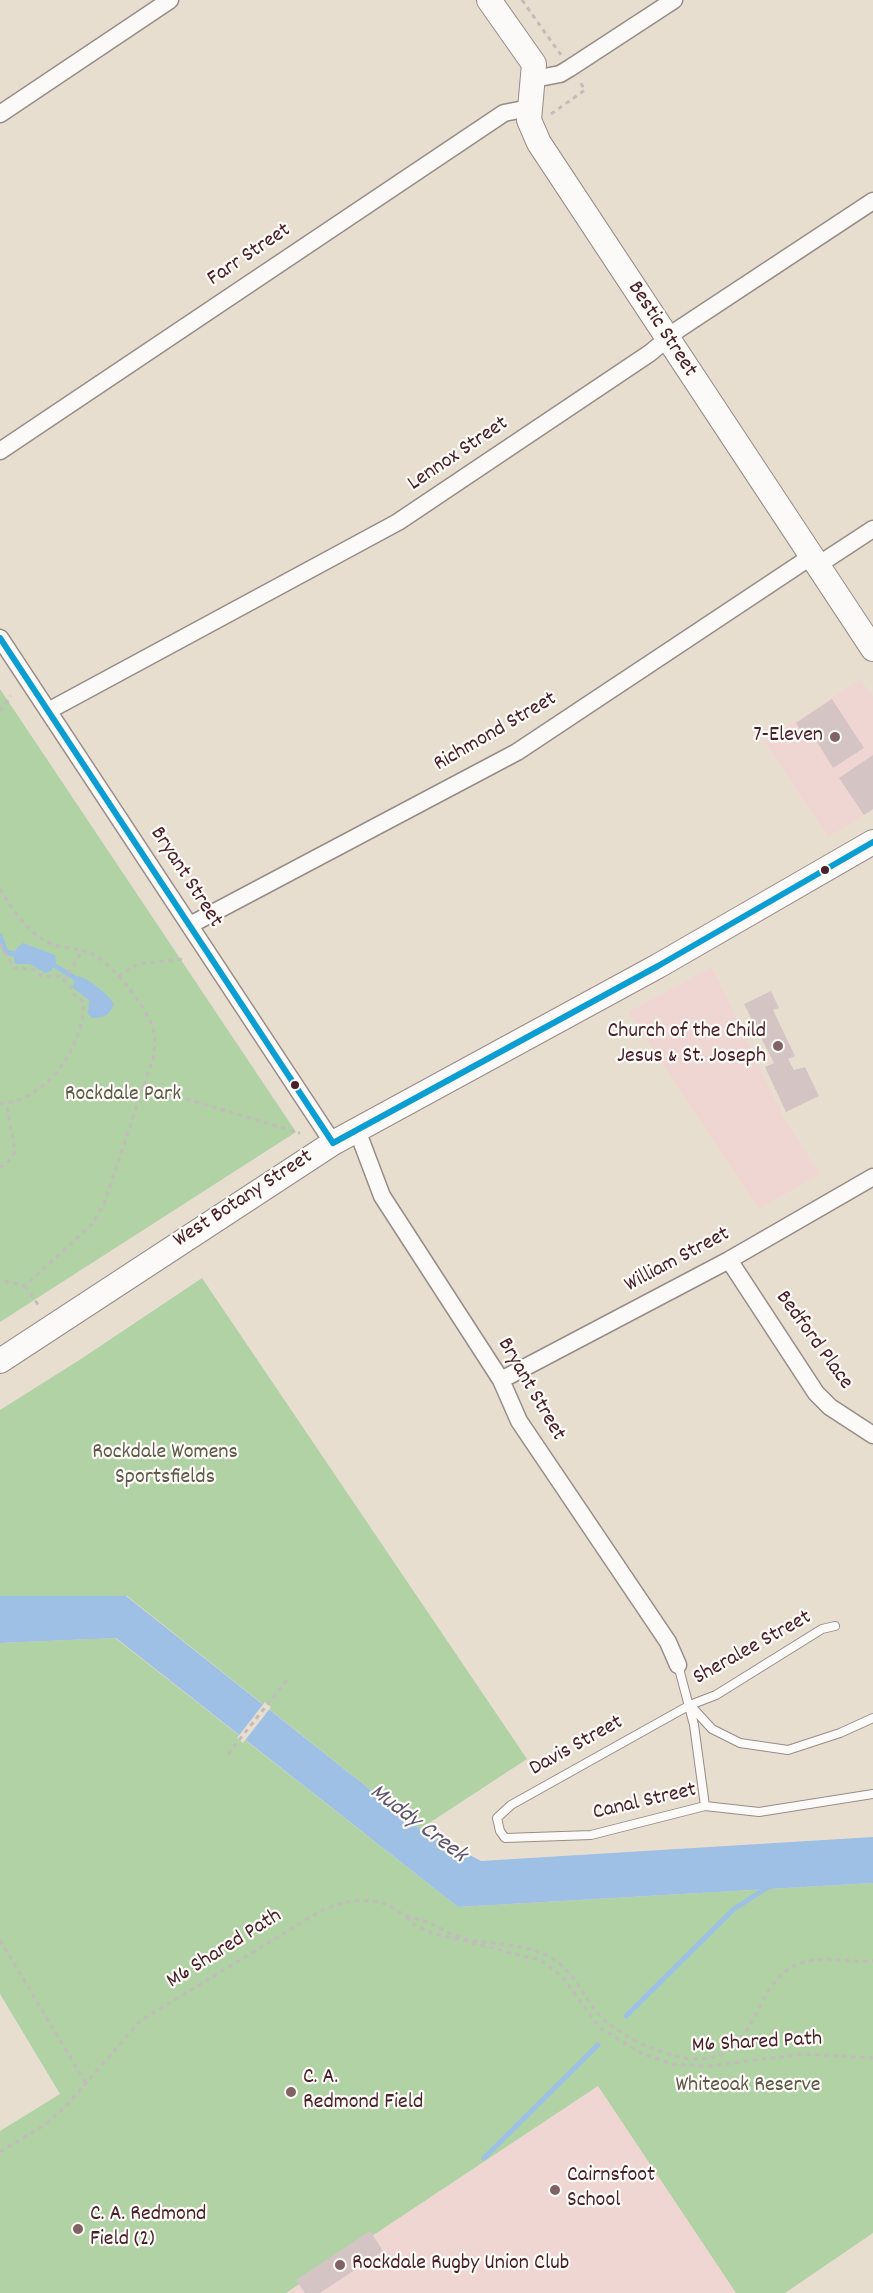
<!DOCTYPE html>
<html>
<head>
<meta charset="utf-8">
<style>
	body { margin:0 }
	canvas { display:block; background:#e8ded0 }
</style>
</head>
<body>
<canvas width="873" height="2293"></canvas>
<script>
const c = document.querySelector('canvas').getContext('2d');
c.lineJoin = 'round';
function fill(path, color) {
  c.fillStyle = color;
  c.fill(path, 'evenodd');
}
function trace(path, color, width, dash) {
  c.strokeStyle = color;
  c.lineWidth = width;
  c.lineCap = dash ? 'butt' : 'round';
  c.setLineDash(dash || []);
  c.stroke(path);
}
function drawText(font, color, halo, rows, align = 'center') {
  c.font = font + ' Dekko,sans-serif';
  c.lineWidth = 4.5;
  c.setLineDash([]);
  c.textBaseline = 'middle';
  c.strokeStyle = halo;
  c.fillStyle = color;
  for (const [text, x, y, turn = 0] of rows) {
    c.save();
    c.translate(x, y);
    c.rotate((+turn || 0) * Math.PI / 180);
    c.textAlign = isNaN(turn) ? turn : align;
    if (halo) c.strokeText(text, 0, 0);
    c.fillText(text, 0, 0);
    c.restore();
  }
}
fill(new Path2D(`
	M861,679L873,697V810L828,837L764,741Z
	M712,967L784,1118L820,1174L759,1209L628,1012Z
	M598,2086L736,2293H286Z`), '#f0d6d2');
fill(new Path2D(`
	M0,689L296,1132L0,1322Z
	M202,1278L527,1759L420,1829L127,1596H0V1410L81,1359Z
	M115,1638L458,1907L873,1883V2233L785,2293H736L598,2086L286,2293H0V2131L60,2094L0,1994V1643Z`), '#b1d2a5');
fill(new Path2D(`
	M23,943L55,955L56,961L51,971L45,973L30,964H15C12,954 15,948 23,943Z
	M78,976C88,978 109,995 114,1004C109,1015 105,1018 92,1018L88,1014L89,1000L72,987Z
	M0,1596H126L420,1829L481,1861L873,1837V1883L458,1907L116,1638L0,1643Z`), '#9ec0e4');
fill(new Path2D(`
	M265,1702L271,1707L243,1743L237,1738Z`), '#e8ded0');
trace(new Path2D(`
	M0,936L6,952L14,954
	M54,965L76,979
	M626,2016L734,1909L771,1885
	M484,2158L598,2045`), '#9ec0e4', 5);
fill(new Path2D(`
	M832,699L864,748L833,768L814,737L808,741L796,723Z
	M873,755V809L864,815L839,778Z
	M771,991L779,1008L773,1010L795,1056L788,1059L794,1070L805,1067L819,1096L786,1112L765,1067L774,1063L744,1004Z
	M370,2231L383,2251L320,2293H305L296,2280Z`), '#d4c5c4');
const lane = new Path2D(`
	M835,1626L822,1629L716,1695L690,1705L511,1805L497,1818L500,1831L505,1838L591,1835L705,1806L759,1812L873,1794
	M678,1665L694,1725L705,1806
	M690,1705L712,1729L740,1743L788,1750L840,1733L873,1718`);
const street = new Path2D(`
	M534,79L560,74L570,68L674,0
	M0,114L170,0
	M0,451L504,113L529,108
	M818,565L873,529
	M0,638L333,1143
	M48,711L398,522L650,353L679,329L873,201
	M190,925L517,752L812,556
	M357,1130L382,1196L501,1380L519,1421L668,1642L678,1665
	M729,1260L816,1393L830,1407L873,1435
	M501,1380L729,1260L873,1177`);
const secondary = new Path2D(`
	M489,0L534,64L529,120L539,143L873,649
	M0,1361L333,1143L658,966L873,842`);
trace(lane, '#988c87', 10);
trace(street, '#988c87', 19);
trace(secondary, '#988c87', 26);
trace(new Path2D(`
	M522,0L561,55
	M551,114L585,90L580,82
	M0,711L11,696
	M0,889C11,907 24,927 42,939C58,950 77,946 94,955C115,966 148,1009 154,1032C156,1039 154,1048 154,1055L104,1204L92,1224L25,1286L0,1280
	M0,944L14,968L33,969L41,976H60L70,986L72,993L84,1002C83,1039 60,1079 27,1096C20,1101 9,1102 0,1104
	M118,976L138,964L184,959
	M64,981L82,951
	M143,1086L300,1133
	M0,1168L9,1161L15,1152L6,1102
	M25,1286L39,1306
	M228,1754L290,1676
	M406,1917L411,1923L432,1933L540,1960L562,1976L599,2027L641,2053L672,2064L709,2066L802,2054L873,2058
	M0,1940L85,2082
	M0,2152L46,2124L67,2105L140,2021L322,1910C344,1902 355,1898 378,1902C387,1903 395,1910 403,1914C411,1918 420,1919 428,1922C438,1927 447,1932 457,1936C490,1948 523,1940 553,1959C573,1971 582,1994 596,2011C613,2034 664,2057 692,2059C763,2063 748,1981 801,1963C823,1955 850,1963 873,1961`), '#c3bcbb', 3, [4.5, 4.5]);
trace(lane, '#fcfaf8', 8);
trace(street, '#fcfaf8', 16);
trace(secondary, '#fcfaf8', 24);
trace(new Path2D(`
	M0,638L333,1143
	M333,1143L658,966L873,842`), '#0b9ed2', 6);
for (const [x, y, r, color] of [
	[835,737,6,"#816265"],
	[825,870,5,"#4a1f2b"],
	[778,1046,6,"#816265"],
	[295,1085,5,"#4a1f2b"],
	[291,2092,6,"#816265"],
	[555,2190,6,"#816265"],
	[78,2229,6,"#816265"],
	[340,2265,6,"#816265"]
]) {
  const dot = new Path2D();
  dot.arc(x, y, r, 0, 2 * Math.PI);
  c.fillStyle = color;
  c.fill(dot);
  trace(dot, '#fdfcf7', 2);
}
drawText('22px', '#4a1f2b', '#fdfcf7', [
	["Farr Street",250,256,-34],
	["Bestic Street",661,330,57],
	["Lennox Street",459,455,-34],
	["Richmond Street",496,733,-30],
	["Bryant Street",185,878,57],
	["West Botany Street",244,1200,-33],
	["William Street",678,1261,-28],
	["Bedford Place",813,1341,54],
	["Bryant Street",530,1390,60],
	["Sheralee Street",753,1649,-29],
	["Davis Street",577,1747,-29],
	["Canal Street",645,1803,-13],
	["M6 Shared Path",225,1950,-32],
	["M6 Shared Path",757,2044,-3]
]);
drawText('22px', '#4a1f2b', '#fdfcf7', [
	["7-Eleven",823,737,"right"],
	["Church of the Child",766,1033,"right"],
	["Jesus & St. Joseph",766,1058,"right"],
	["C. A.",303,2079],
	["Redmond Field",303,2104],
	["Cairnsfoot",567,2177],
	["School",567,2202],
	["C. A. Redmond",90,2216],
	["Field (2)",90,2241],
	["Rockdale Rugby Union Club",352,2265]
], 'left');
drawText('22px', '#5e5a49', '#fdfcf7', [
	["Rockdale Park",123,1096],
	["Rockdale Womens",165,1454],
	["Sportsfields",165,1479],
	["Whiteoak Reserve",748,2087]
]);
drawText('italic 24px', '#5c536f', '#fdfcf7', [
	["Muddy Creek",417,1825,37]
]);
</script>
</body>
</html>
